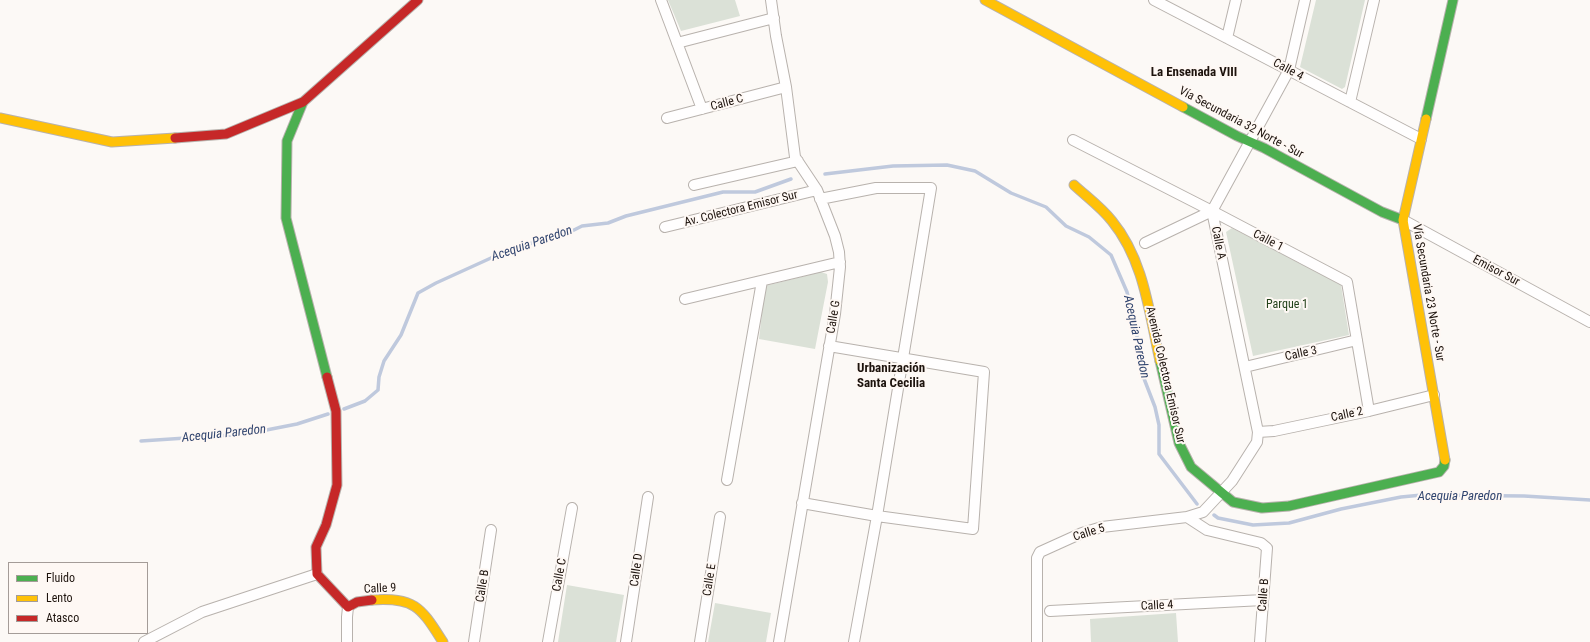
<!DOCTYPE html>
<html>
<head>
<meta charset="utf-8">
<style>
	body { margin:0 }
	#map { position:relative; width:1590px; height:642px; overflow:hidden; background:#fcf9f6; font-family:"Roboto Condensed",sans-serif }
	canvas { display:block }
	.legend { position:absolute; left:8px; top:562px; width:140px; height:72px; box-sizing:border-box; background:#fef8f4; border:1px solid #a49c98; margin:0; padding:5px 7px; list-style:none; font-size:12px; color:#1d130d }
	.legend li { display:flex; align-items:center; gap:8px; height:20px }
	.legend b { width:20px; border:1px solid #a49c98 }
</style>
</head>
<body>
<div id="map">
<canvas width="1590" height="642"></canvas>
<ul class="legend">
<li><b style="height:5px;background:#4caf50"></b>Fluido</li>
<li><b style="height:5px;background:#ffc107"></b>Lento</li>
<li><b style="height:5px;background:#c62828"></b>Atasco</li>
</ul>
</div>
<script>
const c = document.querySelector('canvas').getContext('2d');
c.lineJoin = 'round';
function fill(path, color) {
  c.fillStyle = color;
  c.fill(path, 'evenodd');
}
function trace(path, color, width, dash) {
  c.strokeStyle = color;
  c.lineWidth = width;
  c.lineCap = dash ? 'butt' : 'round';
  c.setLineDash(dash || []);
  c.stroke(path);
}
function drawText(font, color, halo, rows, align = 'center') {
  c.font = font + ' "Roboto Condensed",sans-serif';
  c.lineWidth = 4;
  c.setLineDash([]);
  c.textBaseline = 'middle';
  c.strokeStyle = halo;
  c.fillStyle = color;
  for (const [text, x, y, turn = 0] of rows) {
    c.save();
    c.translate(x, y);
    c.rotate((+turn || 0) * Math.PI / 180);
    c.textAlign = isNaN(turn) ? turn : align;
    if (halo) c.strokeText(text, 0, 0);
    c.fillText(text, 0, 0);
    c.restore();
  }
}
fill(new Path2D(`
	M668,0H735L740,16L681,31Z
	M1316,0H1365L1345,87L1342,89L1300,67Z
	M1232,228L1341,285L1349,335L1253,356L1226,232Z
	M821,272L827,274L828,282L815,349L759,339L765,286Z
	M567,585L624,595L616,642H558Z
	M715,603L771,613L766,642H708Z
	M1176,613L1178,642H1091L1090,619Z`), '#dbe1d7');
trace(new Path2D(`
	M825,174L893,166L947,165L975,171L1011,193L1046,207L1066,226L1089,237L1111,255L1127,292L1136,330L1143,376L1155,407L1159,425V454L1197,504
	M344,409L365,401L378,390L379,377L384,361L401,335L418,293L436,283L491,258L532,243L566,234L582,226L608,223L626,216L723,192H755L791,179
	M141,441L246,434L297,424L328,414
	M1214,515L1218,518L1253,525L1289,523L1341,509L1401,497L1422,495L1524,496L1590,500`), '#bfc9dd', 3.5);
const street = new Path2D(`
	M661,0L702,109
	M771,0L776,36L786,87L795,157L817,190L835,236L839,252L840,267L835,314L779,642
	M1154,0L1421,139
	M1227,38L1236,0
	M677,43L774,18
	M1350,102L1374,0
	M667,118L786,87
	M1073,140L1212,211L1347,282L1369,411
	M694,185L798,161
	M820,199L876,188H931L877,516L854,642
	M1403,220L1590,322
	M665,227L817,190
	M1145,243L1212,211
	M685,299L840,262
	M1245,367L1357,340
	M1258,432L1274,431L1369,411L1434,395
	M727,480L762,281
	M802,503L877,516L973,529L984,372L829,346
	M1187,517L1207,530L1261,543L1267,548L1260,642
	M1050,611L1263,600
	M144,642L202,612L317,574
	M347,642V617L348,607
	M474,642L491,530
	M548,642L572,508
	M626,642L648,497
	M700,642L720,517
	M1037,642V558L1040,552L1082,533L1102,527L1187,517L1203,512L1232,481L1257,442L1258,432L1212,211L1289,70L1305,0`);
const fast = new Path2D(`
	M303,102L287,141L286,218L327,377
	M1183,107L1237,136L1264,148L1382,212L1403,220
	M1426,119L1453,0
	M1160,361L1179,443L1191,467L1233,502L1262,508L1289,506L1439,472L1444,466L1445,460`);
const slow = new Path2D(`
	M985,0L1183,107
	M0,118L112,142L175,138
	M1426,119L1403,220L1445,460
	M1074,185C1087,197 1101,207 1112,221C1144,260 1149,312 1160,361
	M372,600C416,597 421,608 443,642`);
const jam = new Path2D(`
	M175,138L226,134L303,102L418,0
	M327,377L336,411L337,485L326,525L316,547L317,574L348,607L357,602L372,600`);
trace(street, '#b8b2ad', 12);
trace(fast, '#b8b2ad', 11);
trace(slow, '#b8b2ad', 11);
trace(jam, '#b8b2ad', 11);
trace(street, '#fffefe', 10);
trace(fast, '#4caf50', 9);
trace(slow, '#ffc107', 9);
trace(jam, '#c62828', 9);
drawText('12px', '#1d130d', '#fef8f4', [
	["Calle 4",1288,70,28],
	["Calle C",727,103,-15],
	["Vía Secundaria 32 Norte - Sur",1241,123,28],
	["Av. Colectora Emisor Sur",741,209,-14],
	["Calle 1",1268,241,27],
	["Calle A",1218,243,79],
	["Emisor Sur",1496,271,28],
	["Vía Secundaria 23 Norte - Sur",1428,293,80],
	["Calle G",834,317,-81],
	["Calle 3",1301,354,-12],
	["Avenida Colectora Emisor Sur",1165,375,77],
	["Calle 2",1347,415,-12],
	["Calle 5",1089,533,-18],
	["Calle D",637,570,-82],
	["Calle C",560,575,-80],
	["Calle E",710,580,-81],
	["Calle B",483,586,-81],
	["Calle 9",380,589,-3],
	["Calle B",1264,595,-86],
	["Calle 4",1157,606,-3]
]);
drawText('12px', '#23421a', '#fef8f4', [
	["Parque 1",1287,305]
]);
drawText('bold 13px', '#1d130d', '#fef8f4', [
	["La Ensenada VIII",1194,73],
	["Urbanización",891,369],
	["Santa Cecilia",891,384]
]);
drawText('italic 13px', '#31456f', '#fef8f4', [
	["Acequia Paredon",532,244,-19],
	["Acequia Paredon",1136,337,78],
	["Acequia Paredon",224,434,-6],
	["Acequia Paredon",1460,497]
]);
</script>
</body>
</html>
